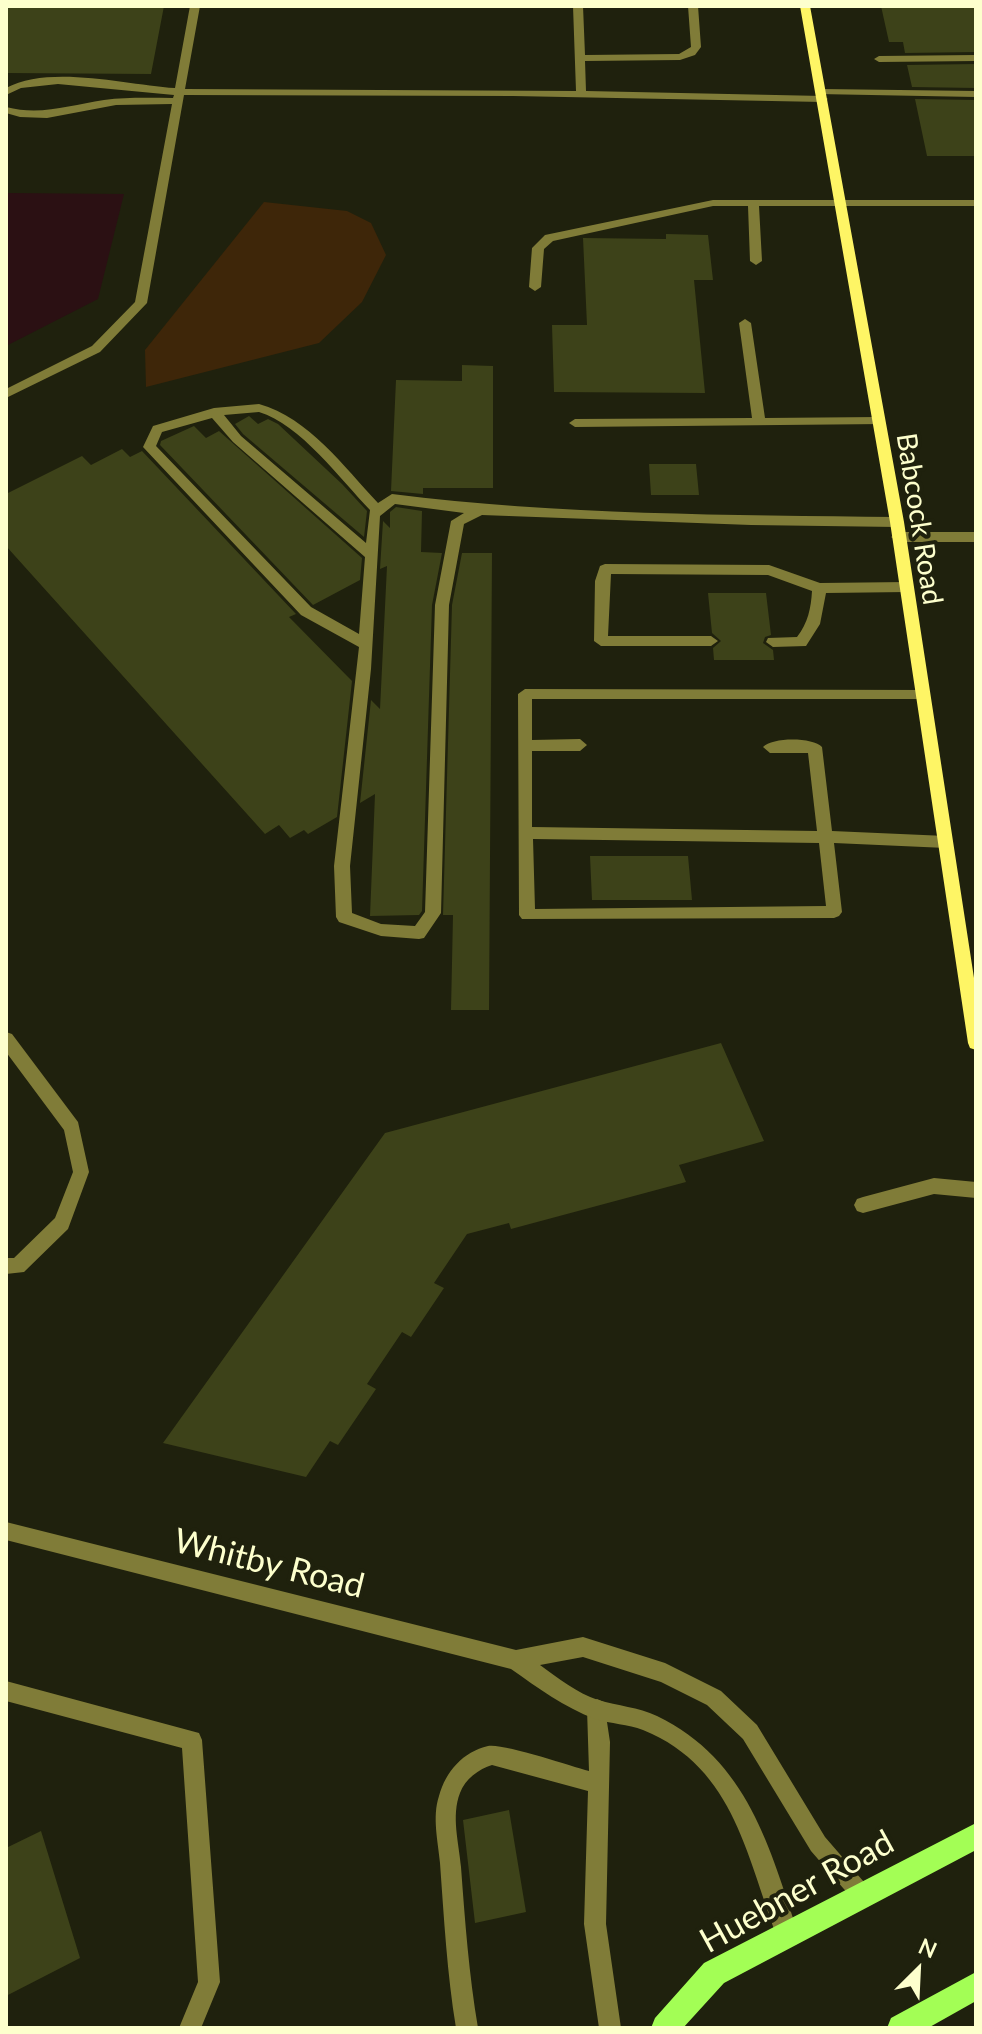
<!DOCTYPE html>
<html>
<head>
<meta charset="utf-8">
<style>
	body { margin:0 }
	#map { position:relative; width:982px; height:2034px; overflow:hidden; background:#1f210d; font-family:Lato,sans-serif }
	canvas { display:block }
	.frame { position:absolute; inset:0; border:8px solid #fdffcd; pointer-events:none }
	.north { position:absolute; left:878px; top:1930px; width:80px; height:80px; -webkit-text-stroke:6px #1f210d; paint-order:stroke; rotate:24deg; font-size:22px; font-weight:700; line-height:32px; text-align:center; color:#fdffcd }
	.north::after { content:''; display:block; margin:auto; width:28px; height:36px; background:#fdffcd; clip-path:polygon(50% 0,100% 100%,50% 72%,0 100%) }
</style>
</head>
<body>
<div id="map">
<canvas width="982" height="2034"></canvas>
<div class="frame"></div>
<div class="north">N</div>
</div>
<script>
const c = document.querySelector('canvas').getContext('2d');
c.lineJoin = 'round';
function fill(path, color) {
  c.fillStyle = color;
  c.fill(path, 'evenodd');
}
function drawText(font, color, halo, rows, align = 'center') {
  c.font = font + ' Lato,sans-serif';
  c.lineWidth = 8;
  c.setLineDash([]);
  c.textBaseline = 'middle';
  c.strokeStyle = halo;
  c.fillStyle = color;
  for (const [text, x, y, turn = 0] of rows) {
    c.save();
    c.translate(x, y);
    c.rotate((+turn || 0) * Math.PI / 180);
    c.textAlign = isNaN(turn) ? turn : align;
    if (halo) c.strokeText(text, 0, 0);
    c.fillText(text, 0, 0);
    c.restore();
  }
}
fill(new Path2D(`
	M6,193L124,194L98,299L6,346Z`), '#2b1013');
fill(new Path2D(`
	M264,202L347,211L371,223L386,255L362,302L319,343L146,387L145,350Z`), '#3e2609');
fill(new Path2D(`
	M6,6H164L151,74L6,73Z
	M881,6H976V52L905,53L903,42H889Z
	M976,64V88L912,87L907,65Z
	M915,99L976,100V156H927Z
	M666,234L708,235L713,280H694L705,393L554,392L552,325H587L583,238L666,239Z
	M462,365L493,366V488H423V494L391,491L396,380L462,381Z
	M249,416L258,424L268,419L278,424L342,484L367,511L364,537L243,434L235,424Z
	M194,426L206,438L219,431L362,558L360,580L313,605L160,445L161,441Z
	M122,449L130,457L142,451L296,614L289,617L352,681L337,817L308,834L304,830L290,838L279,825L265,834L6,546V494L82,456L91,465Z
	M649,464H696L699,495H651Z
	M396,507L422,511L421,552L442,553L432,605L422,911L419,915L370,916L375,794L360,803L371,700L380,709L387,566L380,569L383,521L390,528V512Z
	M462,553H492L489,1010H451L453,915H443L452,605Z
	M708,593H766L771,635L765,637L763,643L773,650L774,660H714L713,648L721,641L712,633Z
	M590,856H688L692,900H592Z
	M721,1043L764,1141L679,1165L686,1182L511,1229L509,1223L467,1234L434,1283L444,1288L411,1337L402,1332L367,1384L376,1389L338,1445L330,1441L306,1477L163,1443L385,1133Z
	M509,1810L526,1912L475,1923L463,1820Z
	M41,1831L80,1958L6,1996V1848Z`), '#3d4219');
fill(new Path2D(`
	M190,6H200L185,89L576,91L573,6H583L585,55L679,54L691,47L688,6H698L701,47L695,55L680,60L585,61L586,91L823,96L828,99L823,102L513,96L184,95L147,303L100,352L6,398V389L92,346L135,302L172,104L116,105L47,118L20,117L6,113V107C41,116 70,105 104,100C127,97 150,98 173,98L174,95L58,84L21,88L6,95V88C50,64 127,85 175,88Z
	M976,55V61L879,62L874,59L879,56Z
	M822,89L976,91V97L818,94V90Z
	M713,200H976V206H759L762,261L756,265L750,261L748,206H713L553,241L544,249L541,287L535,291L529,287L532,248L545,235Z
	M745,319L751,323L765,418L879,417L883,418V424L575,427L569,423L575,419L752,418L739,323Z
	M259,404C309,418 344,467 378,503L392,494C559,515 729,515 897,517L904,522L897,527L751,525L482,515L464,524L449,605L441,913L424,938L419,939L381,936L339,922L336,917L334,866L359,647L301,615L143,447L153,426L214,408ZM259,412C300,424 341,480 370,510L366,543L241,436L224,415ZM212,418L233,442L365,557L359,634L311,607L156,446L162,432ZM395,504L464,513L451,521L435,605L425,912L415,926L381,924L352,913L350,866L371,669L380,516Z
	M898,532H976V542H898L891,537Z
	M605,564L769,565L820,583L907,582L914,587L907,592L826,593L820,624L806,646L773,647L766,642L768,638L797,637C808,623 811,608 812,591L768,575L611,574L608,636H711L718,641L711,646H601L594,641L595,581L600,566Z
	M525,689L928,690L930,694L928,698L923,699H532V740L580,739L587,745L580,751H532V827L817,831L808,753H770L763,747C772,737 813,737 822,747L832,831L946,836L953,842L946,848L834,843L842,912L839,916L834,918L522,919L519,915L518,694ZM533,839L819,843L826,906L535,909Z
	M6,1032L12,1034L78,1122L89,1172L68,1229L24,1272L6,1274V1258H14L55,1218L73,1172L64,1130L6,1052Z
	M934,1178L976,1182V1198L934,1194L863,1213L857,1211L854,1205L857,1199L863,1197Z
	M6,1681L199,1733L202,1740L220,1982L201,2028H179L198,1982L182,1748L6,1701Z
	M597,1699L604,1702L610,1742L606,1924L621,2028H599L584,1924L588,1791L492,1765C479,1769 465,1779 460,1793C451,1816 459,1843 461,1867C465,1921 469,1975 478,2028H456C447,1973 444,1918 440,1863C438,1841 432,1817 439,1796C446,1771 463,1752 488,1746C503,1743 570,1766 589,1771L587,1709L590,1702Z`), '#807c38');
fill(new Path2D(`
	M6,1522L516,1650L583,1637L665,1663L721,1691L757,1725L825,1837L870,1889L874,1896L870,1903L863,1907L856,1903L811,1851L743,1739L707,1705L661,1682L583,1657L540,1665C558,1678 577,1693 598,1700C618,1706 638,1707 657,1716C748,1760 770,1848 799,1936L796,1944L788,1947L780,1944C747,1862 737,1768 643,1730C628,1724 611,1724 595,1719C564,1707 538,1688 511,1669L6,1540Z`), '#807c38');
fill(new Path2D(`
	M800,6H810L904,522L976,991V1050L970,1048L968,1043L890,522Z`), '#fef565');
fill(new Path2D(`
	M976,1823V1850L724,1983L683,2028H651L655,2018L704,1963Z
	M976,1972V2001L928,2028H887L891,2018Z`), '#a3fe55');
drawText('28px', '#fdffcd', '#1f210d', [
	["Babcock Road",919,519,81]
]);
drawText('34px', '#fdffcd', '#1f210d', [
	["Whitby Road",269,1564,14],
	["Huebner Road",797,1892,-29]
]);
</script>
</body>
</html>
